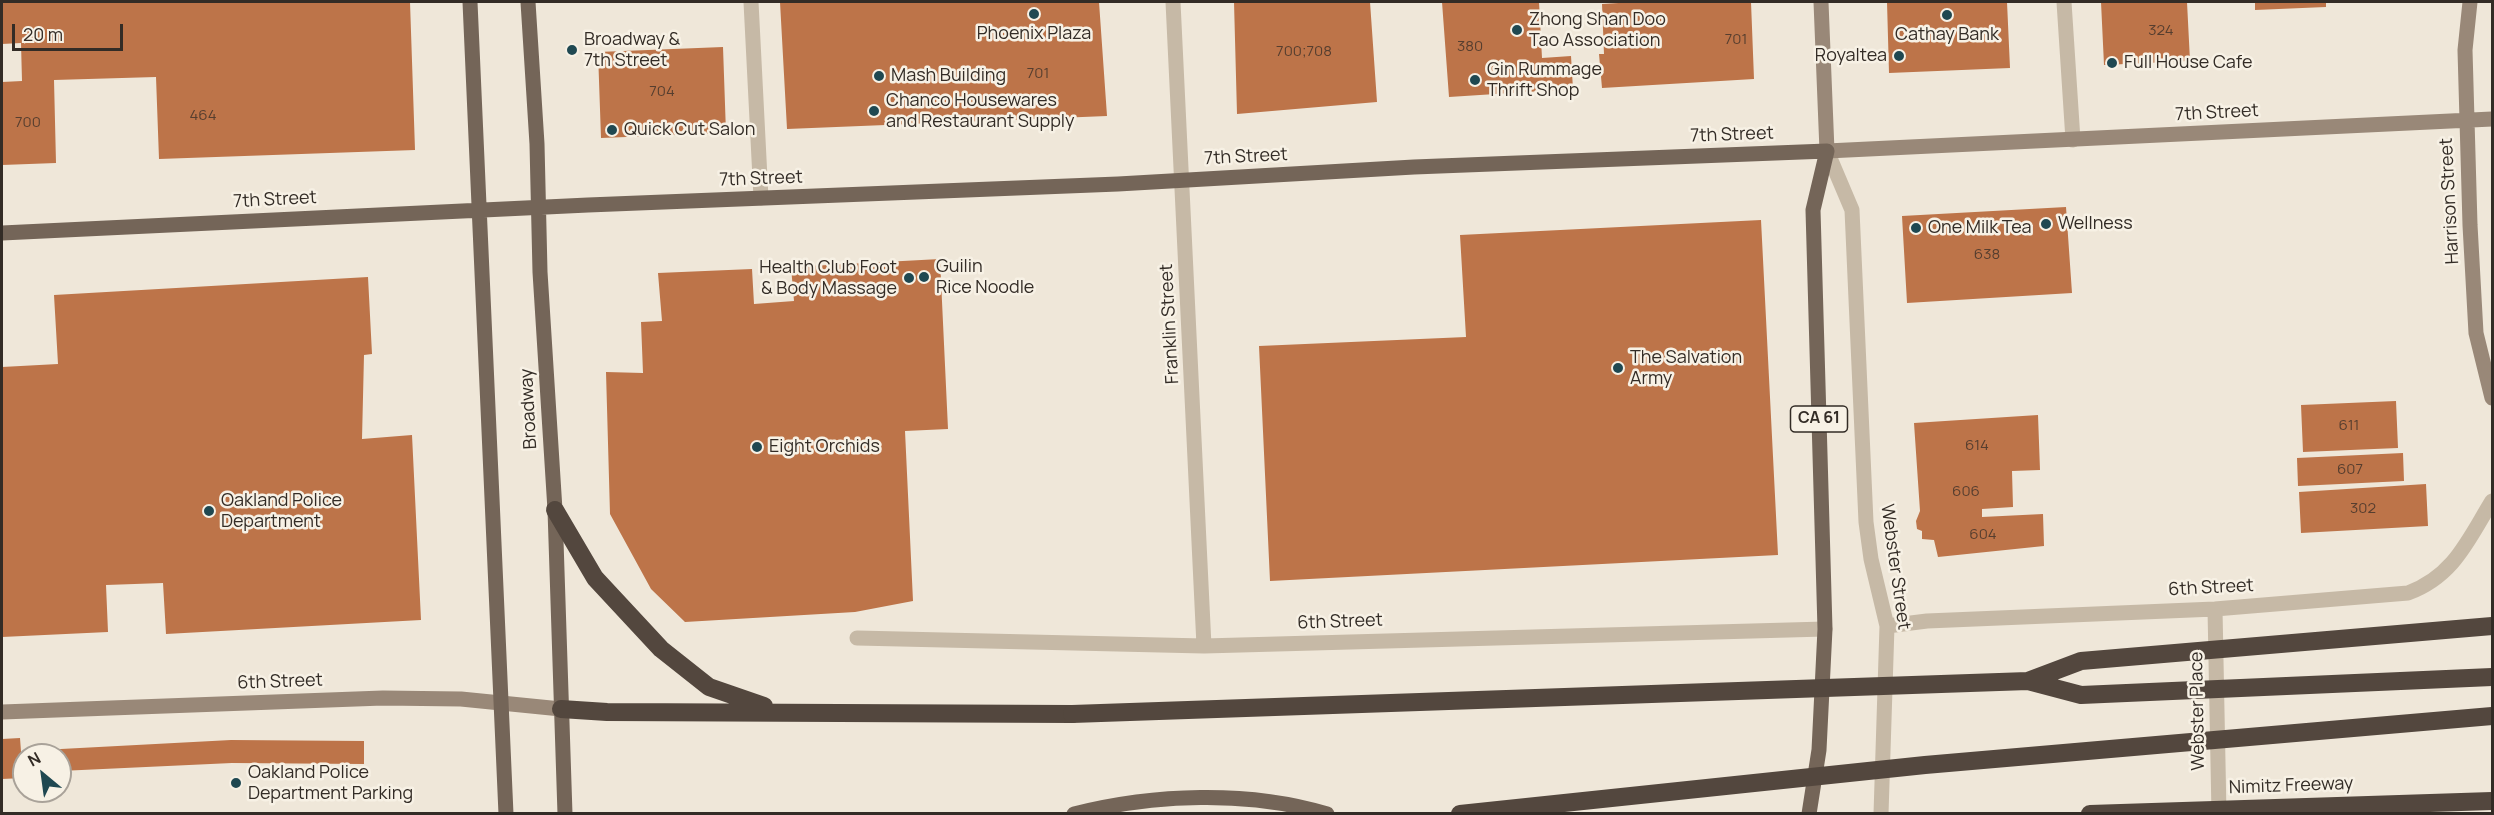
<!DOCTYPE html>
<html>
<head>
<meta charset="utf-8">
<style>
	body { margin:0 }
	#map { position:relative; width:2494px; height:815px; overflow:hidden; background:#efe7d9; font-family:Manrope,sans-serif }
	canvas { display:block }
	.frame { position:absolute; inset:0; border:3px solid #332c26; pointer-events:none }
	.north { position:absolute; left:12px; top:743px; width:60px; height:60px; box-sizing:border-box; background:#f7f1e5; border:2px solid #a9a299; border-radius:50%; rotate:331deg; font-size:16px; font-weight:700; line-height:24px; text-align:center; color:#332c26 }
	.north::after { content:''; display:block; margin:auto; width:21px; height:27px; background:#1f4851; clip-path:polygon(50% 0,100% 100%,50% 72%,0 100%) }
	.scale { position:absolute; left:12px; top:24px; width:111px; height:27px; box-sizing:border-box; border:3px solid #332c26; border-top:0; padding-left:8px; font-size:18px; line-height:21px; white-space:nowrap; color:#332c26; -webkit-text-stroke:4px #f7f1e5; paint-order:stroke }
</style>
</head>
<body>
<div id="map">
<canvas width="2494" height="815"></canvas>
<div class="frame"></div>
<div class="north">N</div>
<div class="scale">20 m</div>
</div>
<script>
const c = document.querySelector('canvas').getContext('2d');
c.lineJoin = 'round';
function fill(path, color) {
  c.fillStyle = color;
  c.fill(path, 'evenodd');
}
function trace(path, color, width, dash) {
  c.strokeStyle = color;
  c.lineWidth = width;
  c.lineCap = dash ? 'butt' : 'round';
  c.setLineDash(dash || []);
  c.stroke(path);
}
function drawText(font, color, halo, rows, align = 'center') {
  c.font = font + ' Manrope,sans-serif';
  c.lineWidth = 5;
  c.setLineDash([]);
  c.textBaseline = 'middle';
  c.strokeStyle = halo;
  c.fillStyle = color;
  for (const [text, x, y, turn = 0] of rows) {
    c.save();
    c.translate(x, y);
    c.rotate((+turn || 0) * Math.PI / 180);
    c.textAlign = isNaN(turn) ? turn : align;
    if (halo) c.strokeText(text, 0, 0);
    c.fillText(text, 0, 0);
    c.restore();
  }
}
fill(new Path2D(`
	M2,2H410L415,150L159,159L156,77L54,80L56,163L2,165V82L22,81L21,43L2,44Z
	M780,2H1099L1107,116L787,129Z
	M1234,2H1370L1377,102L1237,114Z
	M1442,2H1539L1542,58L1571,56L1573,89L1449,97Z
	M1635,2H1751L1754,79L1602,88L1599,54H1604L1602,4Z
	M1887,2H2007L2010,68L1889,73Z
	M2101,2H2187L2190,61L2104,65Z
	M2255,2H2326V7L2255,10Z
	M723,47L726,133L601,138L598,52Z
	M2066,207L2072,293L1907,303L1902,216Z
	M1761,220L1778,555L1270,581L1259,346L1466,337L1460,235Z
	M940,259L948,429L905,431L913,601L855,612L685,622L651,589L610,514L606,372L643,373L641,322L662,321L658,273L752,269L754,304L794,301L791,267Z
	M368,277L372,354L364,355L362,439L412,435L421,620L166,634L163,583L106,585L108,632L2,637V367L58,364L54,295Z
	M2396,401L2398,448L2303,452L2301,405Z
	M2038,415L2040,470L2012,471L2013,507L1982,509V517L2043,514L2044,546L1938,557L1934,540L1922,539V531L1917,529L1916,521L1920,511L1914,423Z
	M2403,453L2404,481L2298,486L2297,458Z
	M2426,484L2428,526L2301,533L2299,492Z
	M20,738L23,778L2,779V739Z
	M231,740L364,741V764L232,763L60,771V755H43L42,750Z`), '#bd7449');
trace(new Path2D(`
	M751,2L761,198
	M2064,2L2073,140`), '#c6b9a6', 15);
trace(new Path2D(`
	M1173,2L1204,646
	M1827,151L1852,210L1866,522L1871,559L1887,626L1881,814
	M2215,609L2219,814
	M1887,626L1927,621L2215,609L2408,593C2454,576 2468,540 2492,501
	M857,638L1204,646L1825,629`), '#c6b9a6', 15);
trace(new Path2D(`
	M1821,2L1827,151L2492,119
	M2470,2L2465,50L2470,225L2476,333L2492,398
	M2,712L383,698L461,699L561,709`), '#998878', 15);
trace(new Path2D(`
	M470,2L506,814
	M528,2L537,144L540,272L555,510L565,814
	M2,233L588,205L1118,184L1414,167L1827,151L1813,210L1825,629L1819,750L1809,814
	M1074,814C1153,794 1248,790 1327,814`), '#746558', 15);
trace(new Path2D(`
	M555,510L595,578L661,649L709,687L764,706
	M561,709L607,712L1072,714`), '#53473e', 18);
trace(new Path2D(`
	M2028,681L2081,661L2492,626
	M1072,714L2028,681L2081,695L2492,677
	M1460,814L1925,765L2492,716
	M2090,814L2492,801`), '#53473e', 18);
for (const [x, y, r, color] of [
	[1034,14,6,"#1f4851"],
	[1947,15,6,"#1f4851"],
	[1517,30,6,"#1f4851"],
	[572,50,6,"#1f4851"],
	[1899,56,6,"#1f4851"],
	[2112,63,6,"#1f4851"],
	[879,76,6,"#1f4851"],
	[1475,80,6,"#1f4851"],
	[874,111,6,"#1f4851"],
	[612,130,6,"#1f4851"],
	[2046,224,6,"#1f4851"],
	[1916,228,6,"#1f4851"],
	[924,277,6,"#1f4851"],
	[909,278,6,"#1f4851"],
	[1618,368,6,"#1f4851"],
	[757,447,6,"#1f4851"],
	[209,511,6,"#1f4851"],
	[236,783,6,"#1f4851"]
]) {
  const dot = new Path2D();
  dot.arc(x, y, r, 0, 2 * Math.PI);
  c.fillStyle = color;
  c.fill(dot);
  trace(dot, '#f7f1e5', 2);
}
drawText('15px', '#563e2f', null, [
	["324",2161,31],
	["701",1736,40],
	["380",1470,47],
	["700;708",1304,52],
	["701",1038,74],
	["704",662,92],
	["464",203,116],
	["700",28,123],
	["638",1987,255],
	["611",2349,426],
	["614",1977,446],
	["607",2350,470],
	["606",1966,492],
	["302",2363,509],
	["604",1983,535]
]);
for (const [x, y, w] of [
	[1819,419,57]
]) {
  const box = new Path2D();
  box.roundRect(x - w / 2, y - 13, w, 26, 4.5);
  c.fillStyle = '#f7f1e5';
  c.fill(box);
  trace(box, '#332c26', 1.5);
}
drawText('bold 16px', '#332c26', null, [
	["CA 61",1819,419]
]);
drawText('18px', '#332c26', '#f7f1e5', [
	["Zhong Shan Doo",1529,20],
	["Tao Association",1529,41],
	["Phoenix Plaza",1034,34,"center"],
	["Cathay Bank",1947,35,"center"],
	["Broadway &",584,40],
	["7th Street",584,61],
	["Royaltea",1887,56,"right"],
	["Full House Cafe",2124,63],
	["Gin Rummage",1487,70],
	["Thrift Shop",1487,91],
	["Mash Building",891,76],
	["Chanco Housewares",886,101],
	["and Restaurant Supply",886,122],
	["Quick Cut Salon",624,130],
	["Wellness",2058,224],
	["One Milk Tea",1928,228],
	["Guilin",936,267],
	["Rice Noodle",936,288],
	["Health Club Foot",897,268,"right"],
	["& Body Massage",897,289,"right"],
	["The Salvation",1630,358],
	["Army",1630,379],
	["Eight Orchids",769,447],
	["Oakland Police",221,501],
	["Department",221,522],
	["Oakland Police",248,773],
	["Department Parking",248,794]
], 'left');
drawText('18px', '#332c26', '#f7f1e5', [
	["7th Street",2217,113,-3],
	["7th Street",1732,135,-2],
	["7th Street",1246,157,-3],
	["7th Street",761,179,-2],
	["7th Street",275,200,-3],
	["Harrison Street",2450,201,-93],
	["Franklin Street",1170,324,-93],
	["Broadway",529,409,-93],
	["Webster Street",1895,567,82],
	["6th Street",2211,588,-3],
	["6th Street",1340,622,-2],
	["6th Street",280,682,-2],
	["Webster Place",2198,711,-91],
	["Nimitz Freeway",2291,786,-2]
]);
</script>
</body>
</html>
